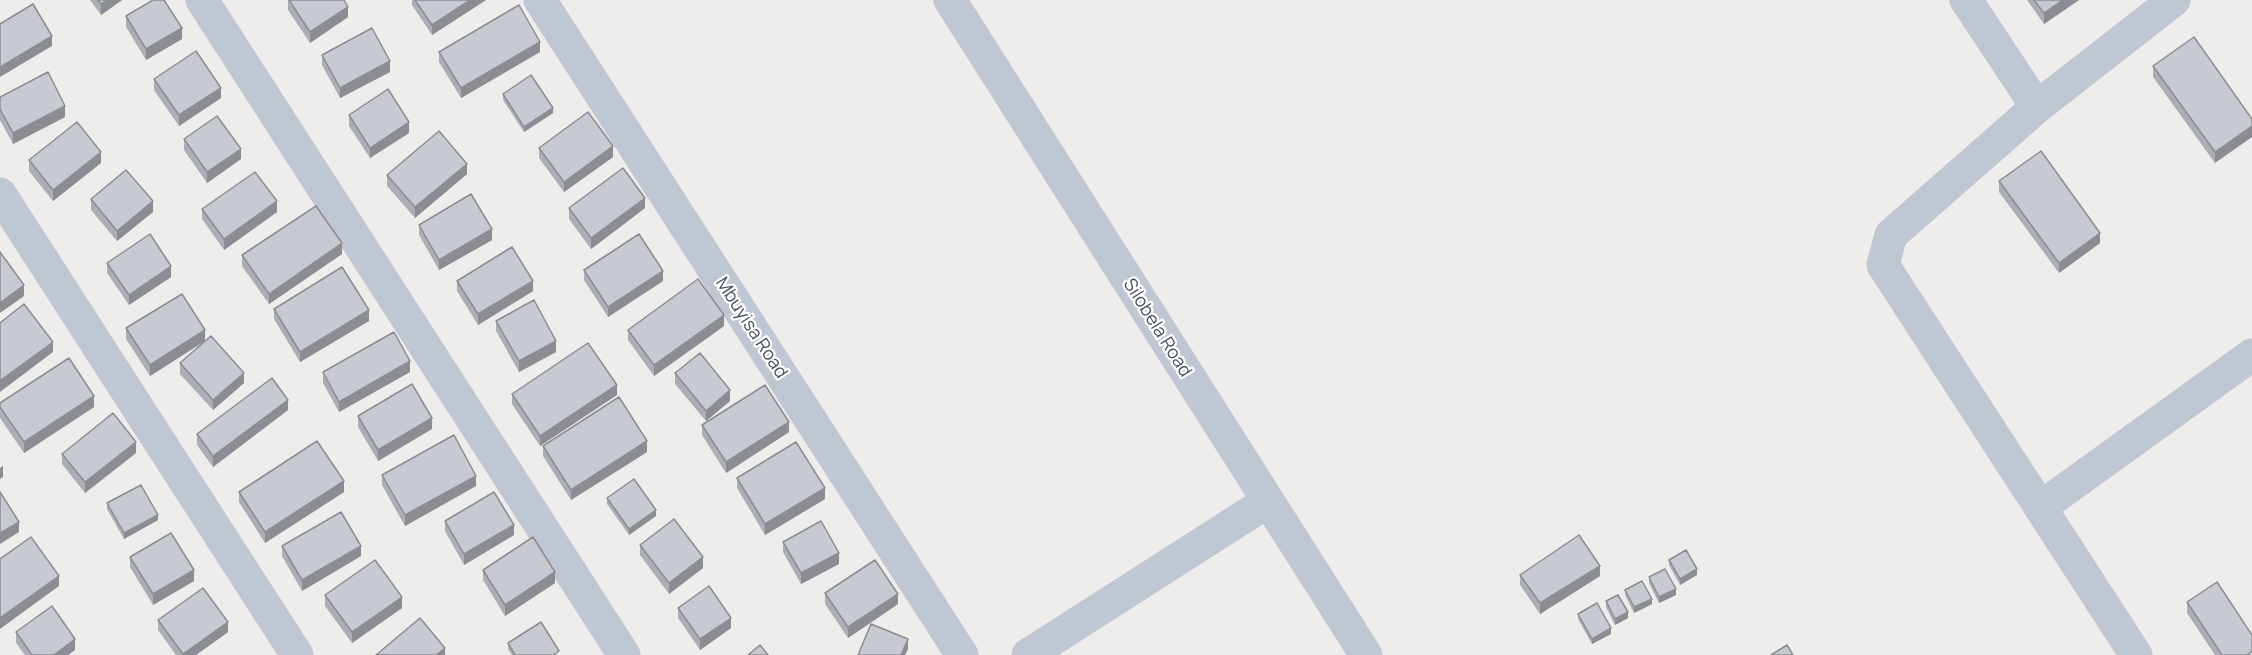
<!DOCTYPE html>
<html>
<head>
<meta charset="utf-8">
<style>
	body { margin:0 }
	canvas { display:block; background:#efecec }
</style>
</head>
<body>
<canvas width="2252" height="655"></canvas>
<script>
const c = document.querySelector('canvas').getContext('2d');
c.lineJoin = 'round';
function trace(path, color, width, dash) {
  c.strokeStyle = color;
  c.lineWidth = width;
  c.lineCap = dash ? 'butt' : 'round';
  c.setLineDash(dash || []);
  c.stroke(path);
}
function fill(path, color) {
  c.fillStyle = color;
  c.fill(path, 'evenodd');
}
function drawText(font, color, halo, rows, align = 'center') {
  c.font = font + ' Manrope,sans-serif';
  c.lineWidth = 4.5;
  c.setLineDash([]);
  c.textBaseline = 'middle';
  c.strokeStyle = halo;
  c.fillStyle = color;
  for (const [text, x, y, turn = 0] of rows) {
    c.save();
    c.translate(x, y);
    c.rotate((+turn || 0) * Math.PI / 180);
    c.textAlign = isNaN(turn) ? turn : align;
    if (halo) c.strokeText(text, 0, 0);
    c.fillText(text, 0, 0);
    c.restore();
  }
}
trace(new Path2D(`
	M202,0L624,655
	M540,0L962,655
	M950,0L1366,655
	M1966,0L2037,107
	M0,194L297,655
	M2041,507L2252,355
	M1028,655L1267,502
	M2136,655L1883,265L1891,235L2037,107L2174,0`), '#bec7d2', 33);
fill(new Path2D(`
	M90,0H122L101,15Z
	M288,0H344L348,17L310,43L288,10Z
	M412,0H486L432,35L412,5Z
	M2027,0H2079L2044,24Z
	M126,16L182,39L146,60L126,27Z
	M439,52H540L461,98L439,62Z
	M322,55L390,72L340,98L322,65Z
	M2153,66L2252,119L2215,163L2153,77Z
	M154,79L221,98L179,126L154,90Z
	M503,94L553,113L524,132L503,100Z
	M0,97L65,117L13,144L0,120Z
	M349,115L409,133L370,158L349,126Z
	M184,139L241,159L207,183L184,150Z
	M539,148L613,157L564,192L539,158Z
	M29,160L101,163L53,201L29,171Z
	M467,174L415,218L387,186V175Z
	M1999,181L2100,243L2059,273L1999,192Z
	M91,199L153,212L117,241L91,210Z
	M569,208H645L591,249L569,219Z
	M202,209L277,212L224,250L202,219Z
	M419,225L492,240L439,270L419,235Z
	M342,254L269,304L242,266V255Z
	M107,263L171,277L129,305L107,273Z
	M584,270L663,281L608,317L584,280Z
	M457,281L533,291L478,325L457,291Z
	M274,309L369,321L300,362L274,319Z
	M496,321L556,352L519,372L496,331Z
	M724,326L654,376L628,340V330Z
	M126,328L205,340L244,383L213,410L180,374V363L203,342L150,376L126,339Z
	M323,372H410L339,412L323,383Z
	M675,373L730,401L706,421L675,384Z
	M512,394L617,395L540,446L512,404Z
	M0,403L94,407L24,453L0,418Z
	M288,410L213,467L197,445V434Z
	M358,416L432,429L378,461L358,427Z
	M702,425L789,432L726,473L702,435Z
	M543,446L647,452L571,500L543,456Z
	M136,453L85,493L62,464V454Z
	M382,475L476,486L405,526L382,485Z
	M737,478L825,499L765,535L737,488Z
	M239,492H344L265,543L239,502Z
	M607,498L656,516L629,535L607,504Z
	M107,503L158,520L124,539L107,509Z
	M445,521L514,535L464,565L445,531Z
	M783,542L839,564L801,584L783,552Z
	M640,545L703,568L669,594L640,555Z
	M282,546L361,556L302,591L282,556Z
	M130,557L194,581L153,605L130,567Z
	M1669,560L1697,575L1680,585L1669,565Z
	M483,570L555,583L505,616L483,580Z
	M1520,575L1600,576L1540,614L1520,585Z
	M1649,577L1676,595L1659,603L1649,583Z
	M1625,590L1652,604L1634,613L1625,595Z
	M825,593L898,604L848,638L825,604Z
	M325,595L402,608L352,643L325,606Z
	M1606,601L1628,618L1615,625L1606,607Z
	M2187,602L2252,655H2215L2187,613Z
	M678,608L731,628L700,650L678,618Z
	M1578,614L1611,634L1592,644L1578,619Z
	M158,620L228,632L196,655H176L158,630Z
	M16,632L75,650L68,655H25L16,643Z
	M508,643L559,655H512L508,649Z`), '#acaeb5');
fill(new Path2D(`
	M107,0H122L101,15V4Z
	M470,0H486L432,35V25Z
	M2063,0H2079L2044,24V13Z
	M348,7V17L310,43V32Z
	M182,28V39L146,60V49Z
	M52,36V46L0,77V67Z
	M540,42V52L461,98V88Z
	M390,61V72L340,98V88Z
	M221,88V98L179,126V115Z
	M65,106V117L13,144V133Z
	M553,108V113L524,132V127Z
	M409,122V133L370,158V148Z
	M2252,126V137L2215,163V152Z
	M613,146V157L564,192V182Z
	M241,149V159L207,183V172Z
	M101,152V163L53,201V190Z
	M467,164V174L415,218V207Z
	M645,198V208L591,249V238Z
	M153,201V212L117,241V231Z
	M277,201V212L224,250V239Z
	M492,229V240L439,270V260Z
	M2100,233V243L2059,273V263Z
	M342,243V254L269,304V294Z
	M171,266V277L129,305V295Z
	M663,271V281L608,317V307Z
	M533,281V291L478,325V314Z
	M24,285V296L0,313V303Z
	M369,310V321L300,362V352Z
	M724,315V326L654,376V365Z
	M205,330V341L150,376V365Z
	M556,341V352L519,372V361Z
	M53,342V352L0,392V381Z
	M410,361V372L339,412V402Z
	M244,373V383L213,410V400Z
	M617,385V395L540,446V436Z
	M730,390V401L706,421V411Z
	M94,396V407L24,453V442Z
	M288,400V410L213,467V456Z
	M432,418V429L378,461V450Z
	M789,422V432L726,473V462Z
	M647,441V452L571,500V490Z
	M136,442V453L85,493V482Z
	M3,466V477L0,479V468Z
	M476,476V486L405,526V515Z
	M344,481V492L265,543V532Z
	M825,488V499L765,535V524Z
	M656,510V516L629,535V529Z
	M158,515V520L124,539V533Z
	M19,522V532L0,544V533Z
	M514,525V535L464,565V554Z
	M361,546V556L302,591V580Z
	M839,553V564L801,584V573Z
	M703,557V568L669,594V583Z
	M1600,566V576L1540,614V603Z
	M1697,569V575L1680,585V579Z
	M194,570V581L153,605V594Z
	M555,572V583L505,616V605Z
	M59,576V586L0,629V618Z
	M1676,589V595L1659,603V597Z
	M898,594V604L848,638V627Z
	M402,597V608L352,643V632Z
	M1652,599V604L1634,613V607Z
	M1628,612V618L1615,625V619Z
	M731,618V628L700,650V639Z
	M228,622V632L196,655H183V654Z
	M1611,628V634L1592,644V639Z
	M75,639V650L68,655H54Z
	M908,639V649L905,655H901Z
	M445,648V655H436Z`), '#8c8d93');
const building = new Path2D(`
	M98,0H107L101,4Z
	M153,0H164L182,28L146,49L126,16Z
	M289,0H344L348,7L310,32Z
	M415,0H470L432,25Z
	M2034,0H2063L2044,13Z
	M33,4L52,36L0,67V24Z
	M519,5L540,42L461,88L439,52Z
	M372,28L390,61L340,88L322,55Z
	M2194,37L2252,119V126L2215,152L2153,66Z
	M196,51L221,88L179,115L154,79Z
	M48,72L65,106L13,133L0,109V97Z
	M531,75L553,108L524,127L503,94Z
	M388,89L409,122L370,148L349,115Z
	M588,112L613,146L564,182L539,148Z
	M217,116L241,149L207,172L184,139Z
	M77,122L101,152L53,190L29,160Z
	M439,131L467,164L415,207L387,175Z
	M2041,151L2100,233L2059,263L1999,181Z
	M623,168L645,198L591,238L569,208Z
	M126,170L153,201L117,231L91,199Z
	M255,172L277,201L224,239L202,209Z
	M471,194L492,229L439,260L419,225Z
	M316,206L342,243L269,294L242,255Z
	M150,234L171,266L129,295L107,263Z
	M639,234L663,271L608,307L584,270Z
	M512,247L533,281L478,314L457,281Z
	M0,252L24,285L0,303Z
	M342,267L369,310L300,352L274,309Z
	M698,279L724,315L654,365L628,330Z
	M182,294L205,330L150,365L126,328Z
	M534,300L556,341L519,361L496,321Z
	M24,304L53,342L0,381V323Z
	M394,332L410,361L339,402L323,372Z
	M211,336L244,373L213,400L180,363Z
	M588,343L617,385L540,436L512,394Z
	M700,353L730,390L706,411L675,373Z
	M69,358L94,396L24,442L0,407V403Z
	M272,378L288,400L213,456L197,434Z
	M412,384L432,418L378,450L358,416Z
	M765,385L789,422L726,462L702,425Z
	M619,397L647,441L571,490L543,446Z
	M113,413L136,442L85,482L62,454Z
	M454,435L476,476L405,515L382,475Z
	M317,441L344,481L265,532L239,492Z
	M796,442L825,488L765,524L737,478Z
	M634,479L656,510L629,529L607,498Z
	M141,485L158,515L124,533L107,503Z
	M0,492L19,522L0,533Z
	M494,492L514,525L464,554L445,521Z
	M341,512L361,546L302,580L282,546Z
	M674,519L703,557L669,583L640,545Z
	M821,521L839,553L801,573L783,542Z
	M171,533L194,570L153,594L130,557Z
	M1579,535L1600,566L1540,603L1520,575Z
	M31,537L59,576L0,618V559Z
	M533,537L555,572L505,605L483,570Z
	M1686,550L1697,569L1680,579L1669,560Z
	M375,560L402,597L352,632L325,595Z
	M875,560L898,594L848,627L825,593Z
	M1665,569L1676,589L1659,597L1649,577Z
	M1642,581L1652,599L1634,607L1625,590Z
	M2217,582L2252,635V651L2247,655H2222L2187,602Z
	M709,586L731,618L700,639L678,608Z
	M203,588L228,622L183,654L158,620Z
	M1618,595L1628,612L1615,619L1606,601Z
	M1597,603L1611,628L1592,639L1578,614Z
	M52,606L75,639L54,655H32L16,632Z
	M420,618L445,648L436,655H376Z
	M541,622L559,651L553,655H515L508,643Z
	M871,624L908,639L901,655H858Z
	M760,645L768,655H748Z
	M1787,645L1793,655H1771Z`);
fill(building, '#c8cad2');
trace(building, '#8c8d93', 1.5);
drawText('18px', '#444d5a', '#fff', [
	["Mbuyisa Road",751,328,57],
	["Silobela Road",1157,328,58]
]);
</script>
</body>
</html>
